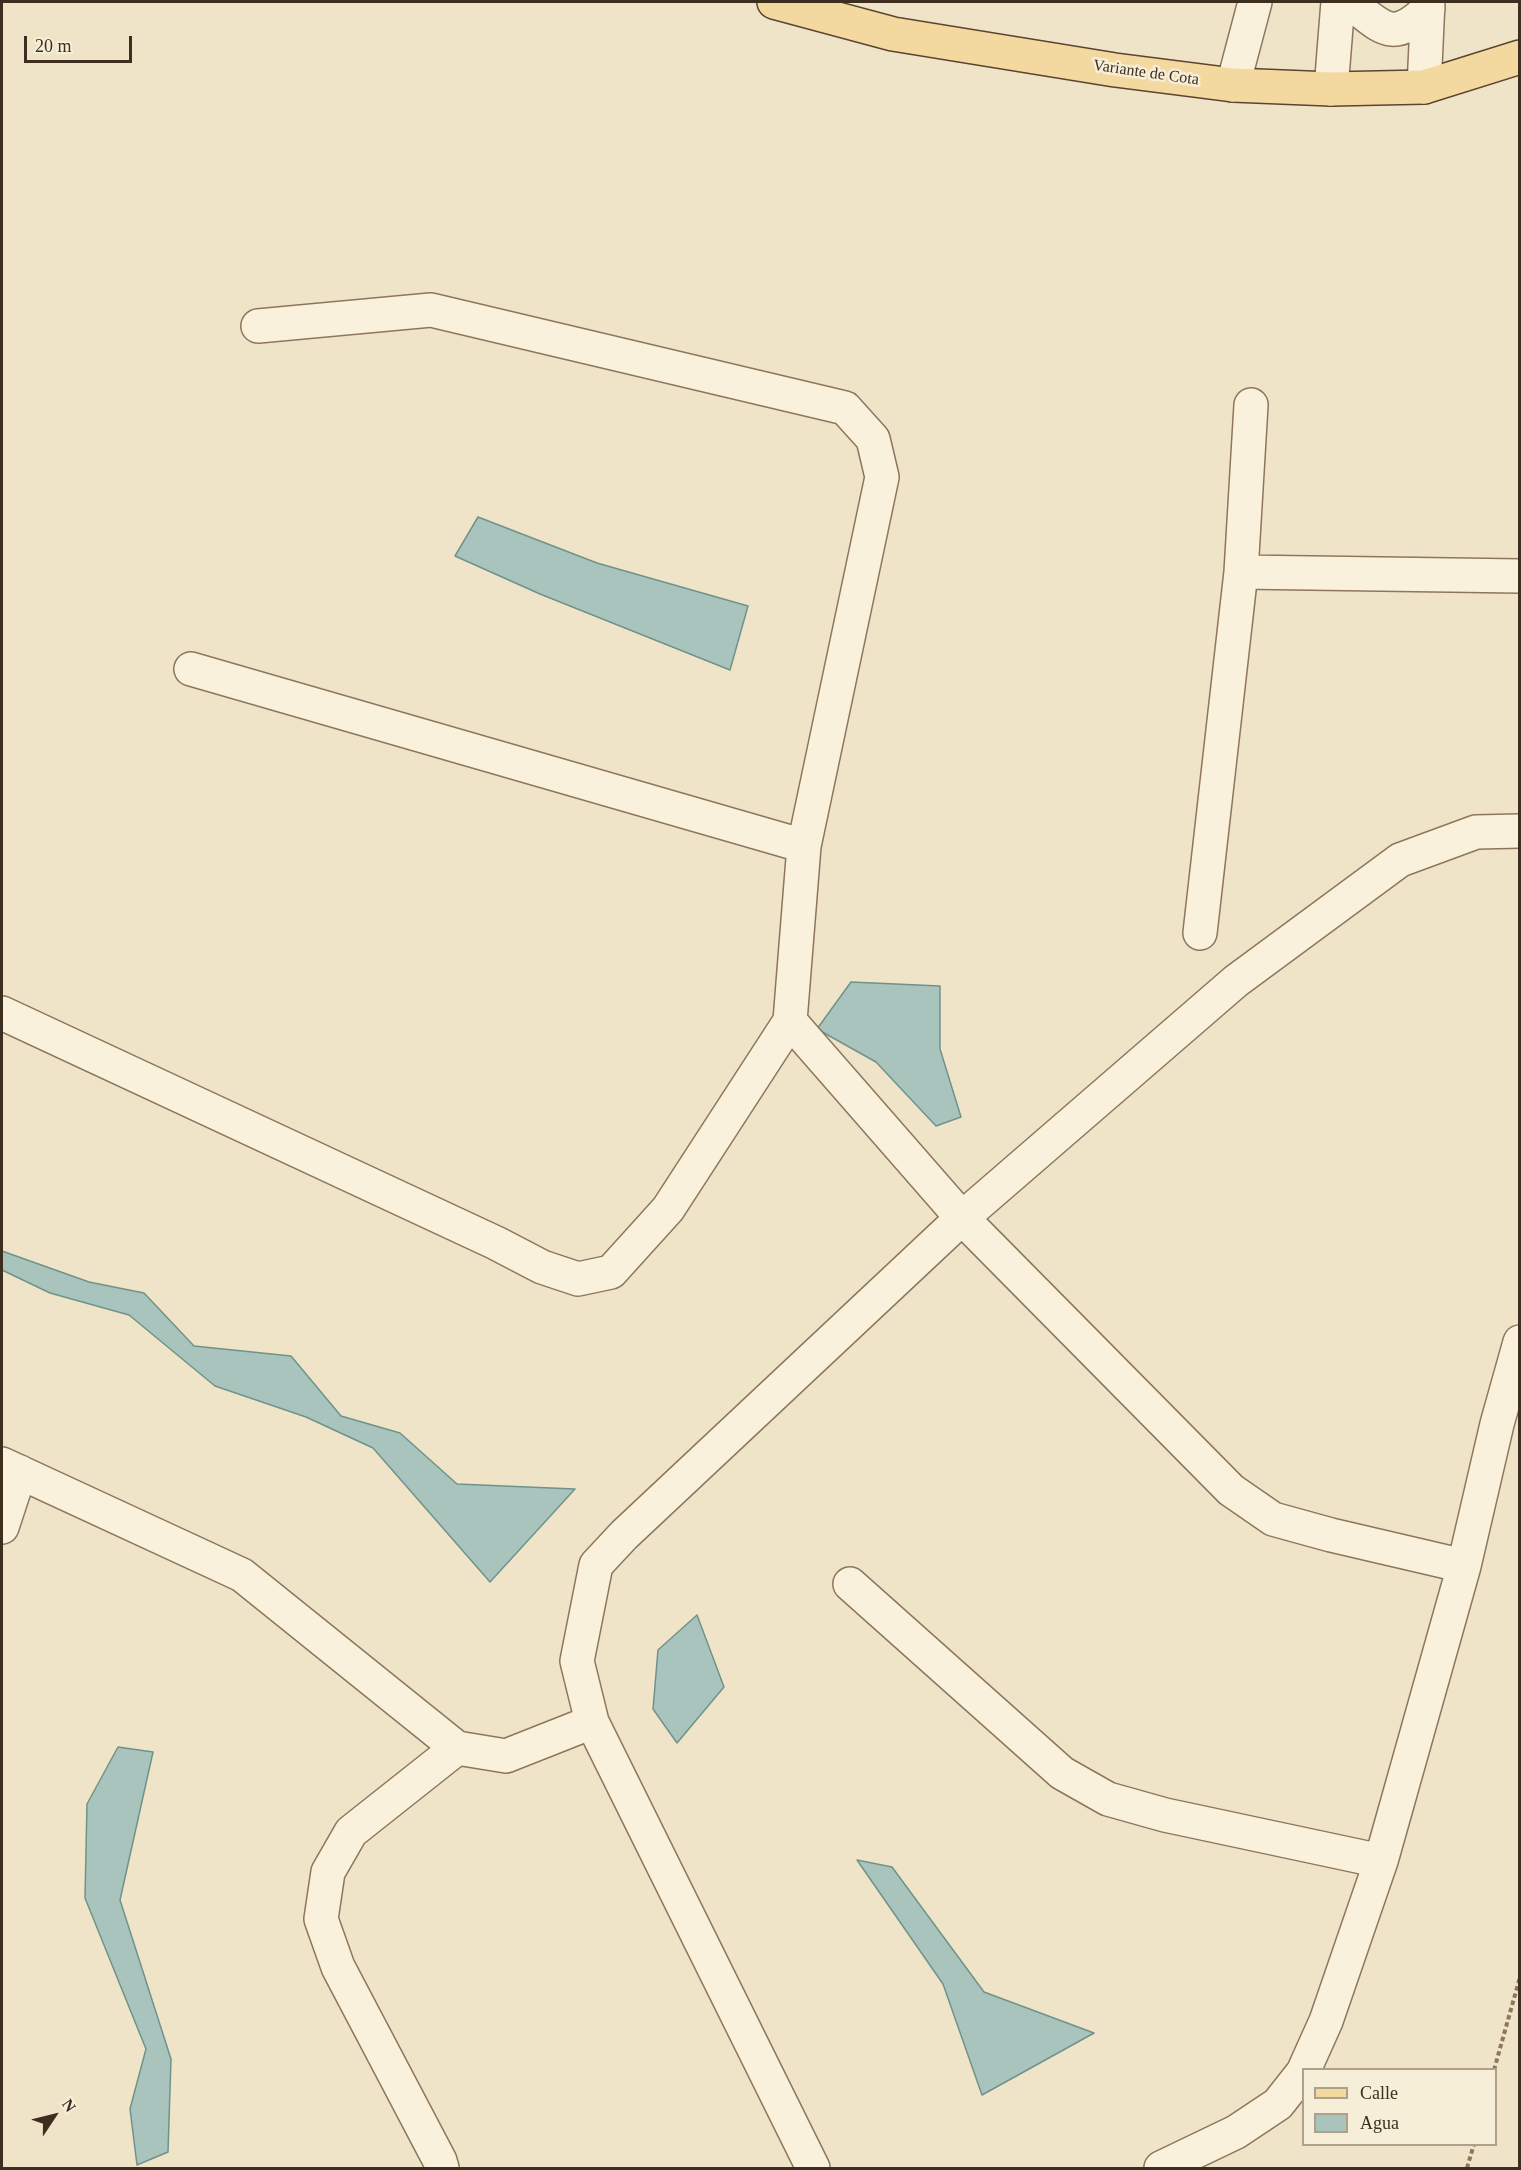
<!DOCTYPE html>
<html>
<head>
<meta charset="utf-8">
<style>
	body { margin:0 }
	#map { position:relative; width:1521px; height:2170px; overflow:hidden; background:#f0e4c8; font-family:"Times New Roman",serif }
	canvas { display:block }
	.frame { position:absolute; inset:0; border:3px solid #3d2e20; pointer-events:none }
	.legend { position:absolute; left:1302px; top:2068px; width:195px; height:78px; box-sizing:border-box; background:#f7eed8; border:2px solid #ada18e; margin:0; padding:8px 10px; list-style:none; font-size:18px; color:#3d2e20 }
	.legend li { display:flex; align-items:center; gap:12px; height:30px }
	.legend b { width:30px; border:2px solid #ada18e }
	.north { position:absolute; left:24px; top:2086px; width:60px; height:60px; -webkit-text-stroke:4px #f7eed8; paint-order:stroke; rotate:55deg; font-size:16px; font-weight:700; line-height:24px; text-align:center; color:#3d2e20 }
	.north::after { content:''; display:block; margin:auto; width:21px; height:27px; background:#3d2e20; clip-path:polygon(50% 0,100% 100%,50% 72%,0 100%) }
	.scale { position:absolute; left:24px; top:36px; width:108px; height:27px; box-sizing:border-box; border:3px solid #3d2e20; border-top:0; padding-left:8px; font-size:18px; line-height:21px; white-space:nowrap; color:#3d2e20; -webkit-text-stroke:4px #f7eed8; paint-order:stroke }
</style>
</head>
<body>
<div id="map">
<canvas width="1521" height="2170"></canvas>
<div class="frame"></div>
<ul class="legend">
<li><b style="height:8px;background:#f3d9a0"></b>Calle</li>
<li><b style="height:16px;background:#a9c4bc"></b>Agua</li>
</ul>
<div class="north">N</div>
<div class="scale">20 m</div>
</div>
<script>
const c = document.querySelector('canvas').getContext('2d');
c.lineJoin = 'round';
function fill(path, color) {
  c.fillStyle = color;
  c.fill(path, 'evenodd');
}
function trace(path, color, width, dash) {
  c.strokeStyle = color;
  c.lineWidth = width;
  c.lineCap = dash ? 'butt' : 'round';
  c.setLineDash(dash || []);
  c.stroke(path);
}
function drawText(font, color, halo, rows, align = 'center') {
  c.font = font + ' "Times New Roman",serif';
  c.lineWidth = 5;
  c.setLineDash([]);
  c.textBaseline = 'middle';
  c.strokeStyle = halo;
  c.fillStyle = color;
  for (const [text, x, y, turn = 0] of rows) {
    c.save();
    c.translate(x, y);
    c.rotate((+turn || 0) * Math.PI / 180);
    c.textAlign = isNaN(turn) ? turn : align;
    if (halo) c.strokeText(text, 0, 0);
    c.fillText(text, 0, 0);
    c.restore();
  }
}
const water = new Path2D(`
	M478,517L597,563L748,606L730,670L540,594L455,556Z
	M851,982L940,986V1049L961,1117L936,1126L876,1062L817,1029Z
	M2,1251L89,1282L144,1293L194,1346L291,1356L341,1416L400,1433L457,1484L575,1489L490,1582L373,1448L306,1417L215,1386L129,1315L50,1293L2,1270Z
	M697,1615L724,1687L677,1743L653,1709L658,1650Z
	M118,1747L153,1752L120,1900L171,2059L168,2152L137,2165L130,2109L146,2049L85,1898L87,1804Z
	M857,1860L892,1867L984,1992L1094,2033L982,2095L943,1984Z`);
fill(water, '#a9c4bc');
trace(water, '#6f938a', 1.5);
const minor = new Path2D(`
	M1349,2C1383,28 1392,44 1428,9
	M1233,85L1255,2
	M1424,87L1428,2
	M1331,89L1338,2
	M1241,572L1520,576
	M191,669L804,846
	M1200,933L1241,572L1251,405
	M2,1013L496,1243L542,1267L578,1279L611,1272L668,1209L790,1021L804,846L882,477L873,439L845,408L431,310L258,326
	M790,1021L962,1218L1231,1490L1273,1519L1331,1535L1464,1566
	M2,1464L242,1575L457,1748L506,1756L592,1722
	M2,1527L20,1472
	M850,1584L1062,1773L1108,1799L1165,1815L1381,1861
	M1304,2070L1326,2021L1381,1861L1464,1566L1497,1424L1520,1342
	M442,2168L440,2161L338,1967L321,1919L328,1872L351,1832L457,1748
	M813,2168L592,1722L577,1661L596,1565L624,1535L962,1218L1236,981L1400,860L1476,832L1520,831
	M1161,2168L1236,2132L1278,2104L1304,2071`);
const major = new Path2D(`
	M774,2L893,34L1115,70L1233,85L1331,89L1424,87L1520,57`);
trace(minor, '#8d765c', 36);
trace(major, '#5b4430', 36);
trace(new Path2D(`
	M1494,2070L1520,1977
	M1467,2168L1474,2144`), '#8d765c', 4, [4.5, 3]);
trace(minor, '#faf1dc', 33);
trace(major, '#f3d9a0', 33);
drawText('16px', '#3d2e20', '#f7eed8', [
	["Variante de Cota",1146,73,8]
]);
</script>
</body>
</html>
